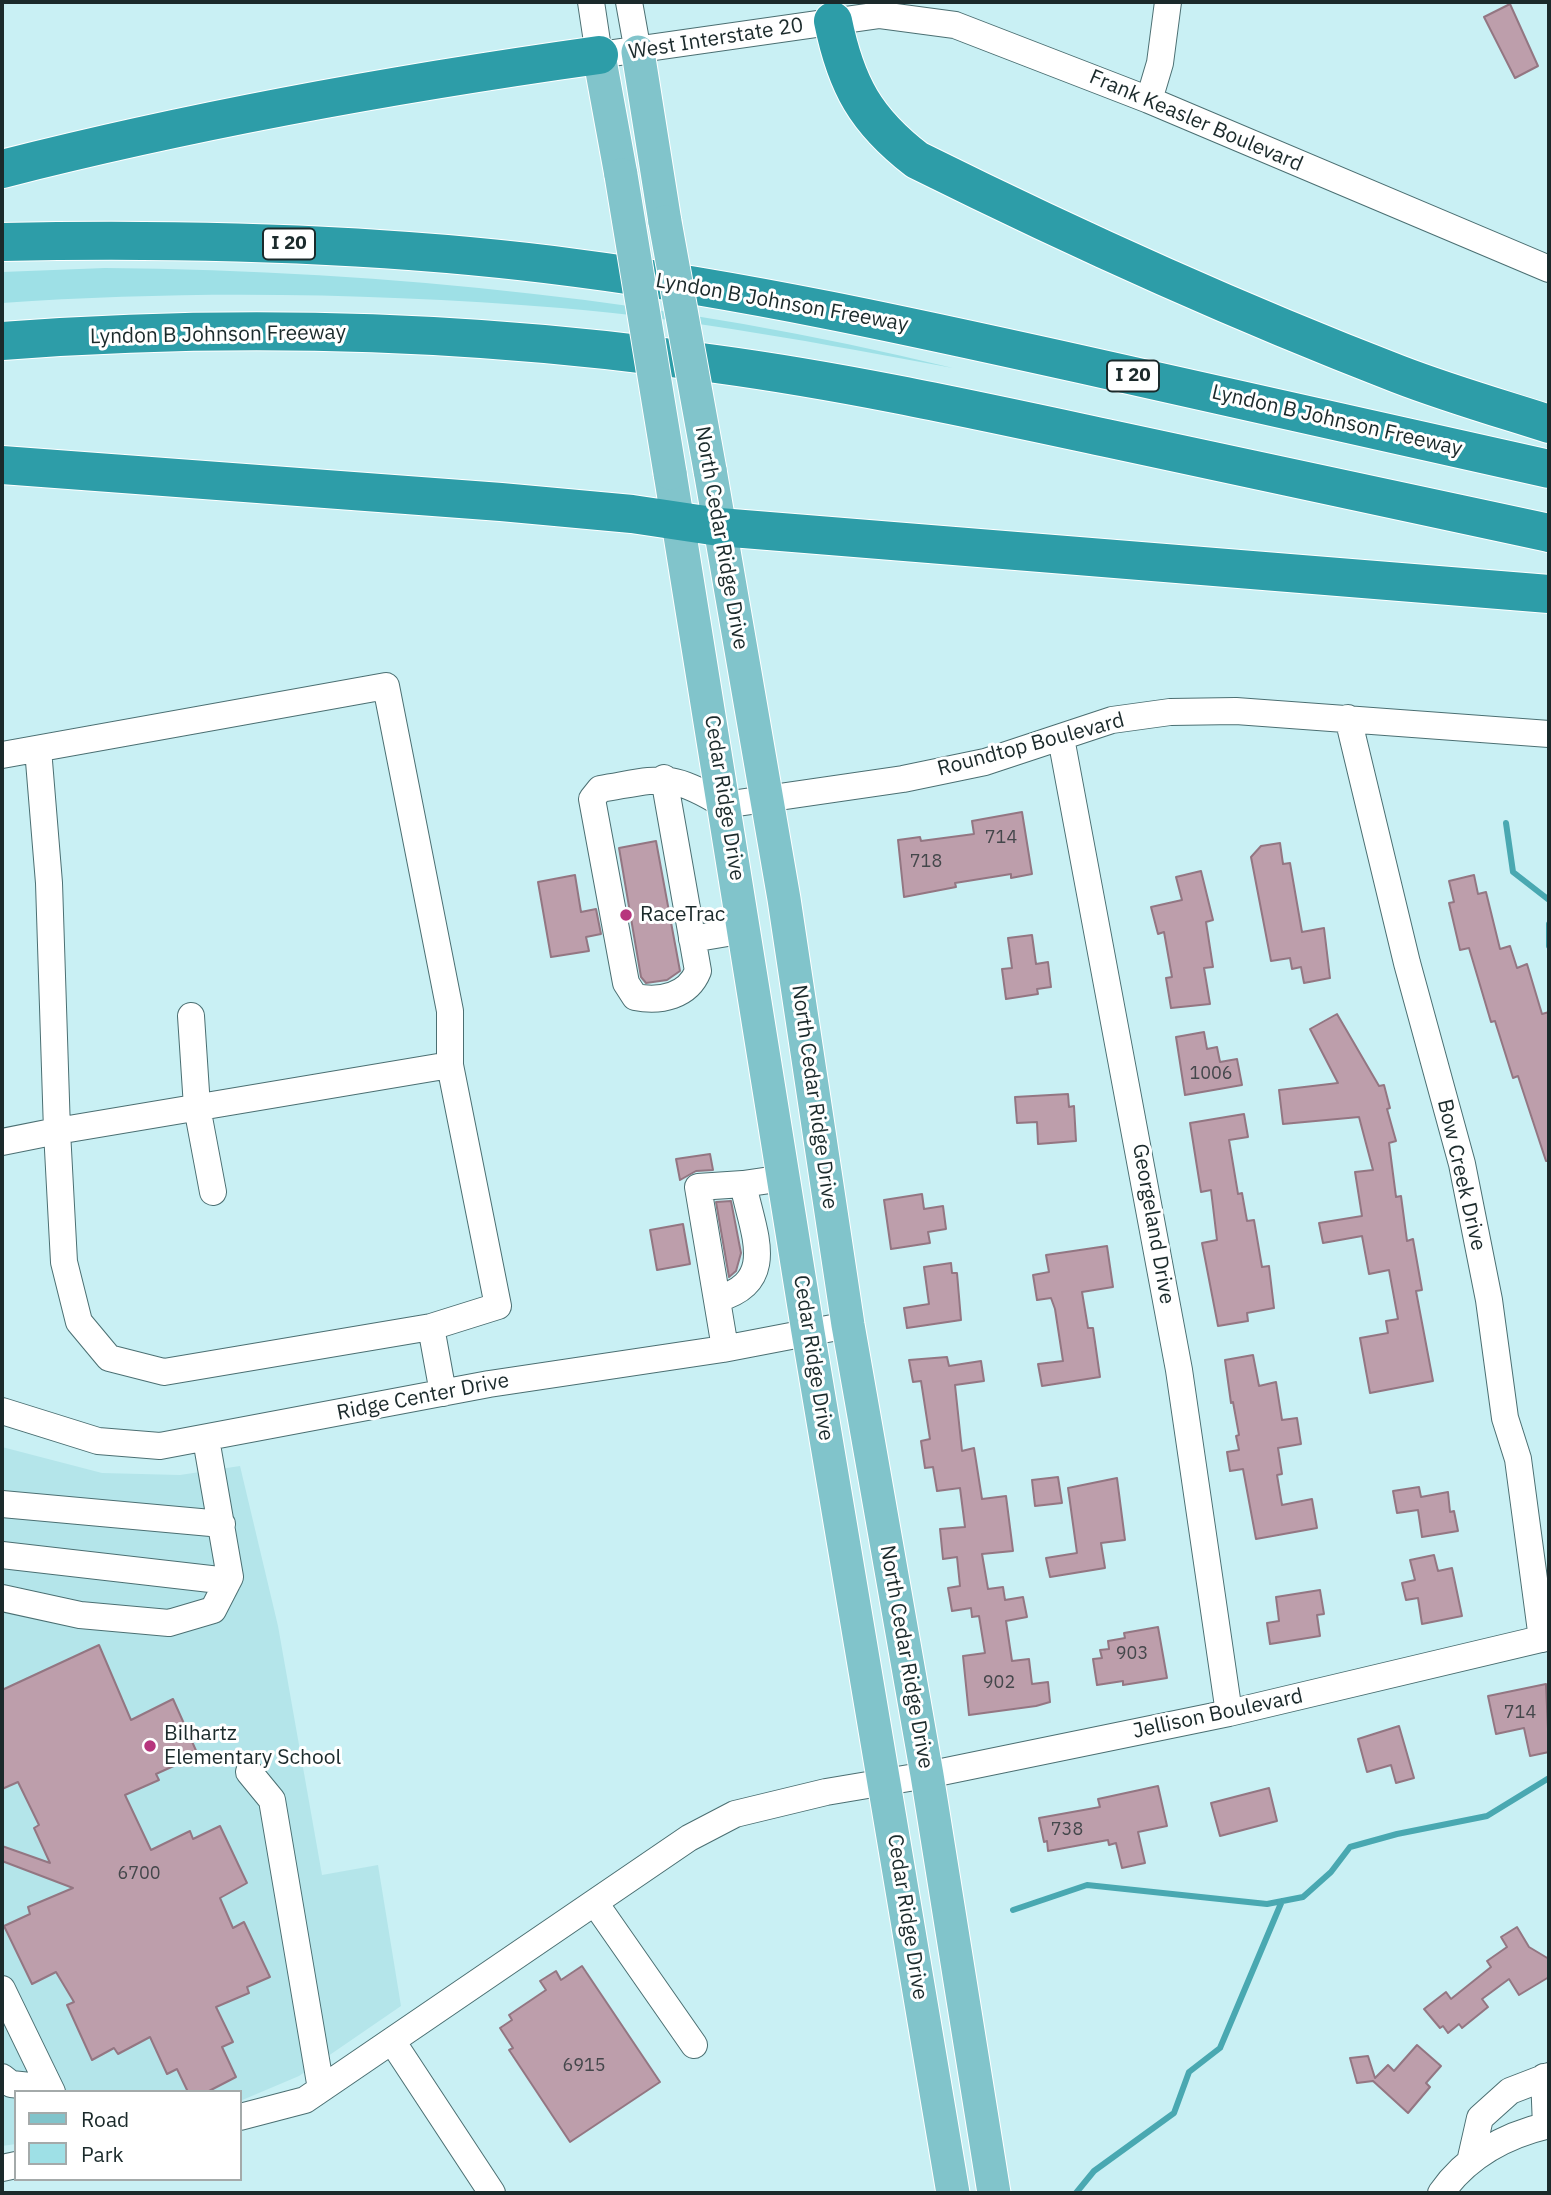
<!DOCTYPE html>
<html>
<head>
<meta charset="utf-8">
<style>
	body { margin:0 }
	#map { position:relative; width:1551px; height:2195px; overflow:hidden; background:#c9f0f4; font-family:"IBM Plex Sans",sans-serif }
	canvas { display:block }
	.frame { position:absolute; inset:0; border:4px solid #1b2a2b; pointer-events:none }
	.legend { position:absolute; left:14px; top:2090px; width:228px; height:91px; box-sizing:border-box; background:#fff; border:2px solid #a4aaaa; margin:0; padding:9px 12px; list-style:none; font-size:21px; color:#1b2a2b }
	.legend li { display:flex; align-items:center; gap:14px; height:35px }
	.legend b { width:35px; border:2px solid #a4aaaa }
</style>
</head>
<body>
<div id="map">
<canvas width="1551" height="2195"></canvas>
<div class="frame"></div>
<ul class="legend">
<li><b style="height:9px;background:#81c4cb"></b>Road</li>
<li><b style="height:19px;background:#9ee0e6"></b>Park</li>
</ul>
</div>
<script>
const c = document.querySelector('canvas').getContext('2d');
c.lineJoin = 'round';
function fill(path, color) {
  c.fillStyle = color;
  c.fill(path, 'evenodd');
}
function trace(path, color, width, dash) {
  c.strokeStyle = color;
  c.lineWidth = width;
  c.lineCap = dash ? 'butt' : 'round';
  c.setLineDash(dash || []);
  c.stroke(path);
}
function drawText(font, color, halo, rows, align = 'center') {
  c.font = font + ' "IBM Plex Sans",sans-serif';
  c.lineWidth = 6;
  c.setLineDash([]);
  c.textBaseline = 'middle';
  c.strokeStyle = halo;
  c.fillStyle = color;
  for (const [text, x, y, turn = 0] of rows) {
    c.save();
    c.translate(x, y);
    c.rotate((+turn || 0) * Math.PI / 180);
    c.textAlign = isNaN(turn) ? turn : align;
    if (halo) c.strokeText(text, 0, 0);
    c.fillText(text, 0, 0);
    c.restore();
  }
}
fill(new Path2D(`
	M2,1447L102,1473L180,1475L240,1466L278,1626L322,1875L378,1865L401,2006L299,2076L240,2101V2092H16V2144L2,2146Z`), '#b4e5ea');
fill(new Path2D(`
	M105,268C391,271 675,300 953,368C823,344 693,319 561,308C375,293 188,290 2,303V272Z`), '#9ee0e6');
trace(new Path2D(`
	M1506,823L1513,872L1549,900
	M1549,924V946
	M1013,1910L1087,1885L1267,1904L1303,1897L1331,1872L1350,1847L1397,1834L1487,1816L1549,1778
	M1076,2193L1094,2171L1174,2113L1189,2072L1220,2048L1282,1901`), '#49a8b1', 6);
const building = new Path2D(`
	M1510,4L1538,66L1515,78L1484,17Z
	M1022,812L1032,874L1011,878V874L955,883L956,887L904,897L898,840L920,837L921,841L974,834L972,821Z
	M656,841L680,971L667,980L646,983L641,977L619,848Z
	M1280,843L1283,864L1290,863L1302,932L1324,928L1330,978L1304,983L1301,967L1292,969L1290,958L1271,961L1251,857L1261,846Z
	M1201,871L1213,920L1206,922L1213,967L1204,968L1210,1004L1171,1008L1166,978L1172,977L1164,932L1158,934L1151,907L1182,900L1176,877Z
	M575,875L581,912L596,909L601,934L586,937L589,951L551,957L538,882Z
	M1474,875L1478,894L1486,892L1500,949L1510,946L1517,968L1527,964L1542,1014L1549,1012V1161H1546L1518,1076L1513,1078L1495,1021L1491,1022L1469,948L1460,950L1449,903L1454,902L1449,881Z
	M1032,935L1036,964L1048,962L1051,987L1037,989L1038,994L1006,999L1002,969L1012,968L1008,938Z
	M1337,1014L1379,1086L1384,1085L1390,1108L1387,1109L1396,1141L1389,1143L1396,1197L1401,1196L1407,1241L1413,1239L1422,1290L1416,1291L1433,1381L1370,1393L1360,1338L1388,1333L1386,1321L1398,1319L1389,1270L1369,1274L1362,1236L1323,1243L1319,1223L1362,1216L1355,1172L1373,1170L1359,1117L1283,1124L1279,1090L1338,1083L1310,1029Z
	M1204,1032L1207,1049L1217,1047L1220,1062L1237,1059L1242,1085L1185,1095L1176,1037Z
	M1068,1094L1069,1107L1074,1106L1076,1141L1038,1144L1037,1122L1017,1123L1015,1097Z
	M1244,1114L1248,1137L1229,1140L1238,1194L1242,1193L1247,1221L1254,1220L1262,1267L1269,1266L1274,1308L1247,1313L1248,1321L1218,1326L1202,1243L1217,1240L1211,1190L1201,1192L1190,1123Z
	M710,1154L713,1170L696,1171L680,1180L676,1159Z
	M922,1194L924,1209L943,1206L946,1229L928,1232L930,1243L891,1249L884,1200Z
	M731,1201L741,1253L736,1271L729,1277L716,1202Z
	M683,1224L690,1264L657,1270L650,1230Z
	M1107,1246L1113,1287L1082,1292L1088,1328H1093L1100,1377L1042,1386L1038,1364L1063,1361L1055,1309L1051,1298L1037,1300L1033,1275L1049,1272L1046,1255Z
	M951,1263L952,1273H957L961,1320L907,1328L904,1308L929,1304L924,1267Z
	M1253,1355L1259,1386L1276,1382L1282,1420L1297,1418L1301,1444L1278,1448L1282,1474L1277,1475L1282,1505L1312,1499L1317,1528L1256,1539L1243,1469L1230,1471L1227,1452L1239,1450L1236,1436L1239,1435L1233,1402L1231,1403L1225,1360Z
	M947,1357L949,1366L981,1361L984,1381L955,1385L962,1451L974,1448L982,1499L1006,1496L1013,1551L982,1554L988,1589L1003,1587L1005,1600L1023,1597L1027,1617L1006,1621L1012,1661L1029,1659L1032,1684L1048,1682L1050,1702L1036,1706L969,1715L963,1656L985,1653L979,1616L972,1617L971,1608L952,1611L948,1588L960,1586L957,1557L943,1559L940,1529L965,1527L960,1488L937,1491L933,1467L925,1468L921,1441L930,1439L921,1381L913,1382L909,1360Z
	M1058,1477L1062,1503L1035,1506L1032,1480Z
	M1117,1478L1125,1540L1101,1543L1105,1568L1050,1577L1046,1558L1077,1553L1068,1488Z
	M1419,1487L1421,1497L1448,1492L1450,1512L1454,1511L1458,1531L1422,1537L1418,1510L1397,1513L1393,1491Z
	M1434,1555L1438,1571L1452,1568L1462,1616L1422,1624L1418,1598L1406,1600L1402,1583L1415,1580L1410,1560Z
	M1320,1590L1324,1614L1317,1615L1320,1636L1270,1644L1267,1623L1279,1621L1276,1597Z
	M1158,1627L1167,1678L1123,1685V1681L1097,1685L1093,1659L1102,1658L1100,1650L1109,1649L1108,1641L1125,1638L1124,1633Z
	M99,1645L131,1720L173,1699L198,1755L156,1774L159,1780L125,1795L151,1850L190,1831L193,1839L220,1826L247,1883L220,1898L233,1928L244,1922L270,1977L247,1987L249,1993L216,2007L233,2042L222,2047L236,2077L207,2092H188L177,2069L167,2074L150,2037L118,2054L114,2048L92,2060L67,2005L74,2002L56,1972L32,1984L4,1926L30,1914L28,1907L73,1888L2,1861V1846L50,1863L34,1828L39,1825L18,1782L2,1789V1690Z
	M1546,1684L1549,1752L1530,1756L1524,1728L1496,1734L1488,1696Z
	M1399,1726L1414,1778L1396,1783L1391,1765L1367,1772L1358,1739Z
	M1158,1786L1167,1826L1138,1832L1145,1863L1122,1868L1116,1843L1109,1845L1108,1840L1048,1851L1047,1841L1044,1842L1039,1818L1100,1807L1098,1799Z
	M1269,1788L1277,1821L1220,1836L1211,1803Z
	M1517,1927L1529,1947L1549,1959V1977L1519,1995L1509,1979L1482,1999L1488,2007L1462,2028L1459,2024L1448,2033L1443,2026L1440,2028L1424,2009L1446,1992L1451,1999L1491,1967L1487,1961L1507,1947L1501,1937Z
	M582,1966L660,2082L570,2142L509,2050L513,2048L500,2028L512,2020L509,2015L546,1990L540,1981L556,1971L561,1980Z
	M1417,2045L1441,2066L1426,2083L1430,2087L1408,2113L1373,2081L1357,2083L1350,2058L1368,2056L1375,2078L1388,2065L1394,2071Z`);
fill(building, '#bd9eab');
trace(building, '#937682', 2);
const minor = new Path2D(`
	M591,2L599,55L880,15L955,25L1149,100L1549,269
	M629,2L638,52
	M1149,100L1160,63L1168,2
	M1348,718L1407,963L1462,1164L1489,1300L1505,1418L1518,1459L1542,1639
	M1061,738L1179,1370L1229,1713
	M2,755L386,686L450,1011V1065
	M664,778L698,971C688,996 661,1002 635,997L626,983L592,799L600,789C661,779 669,771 724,805L903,779L985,762L1112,720L1170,712L1236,711L1549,734
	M692,939L745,930
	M191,1016L197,1107L213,1192
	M2,1142L57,1131L49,883L38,749
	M717,1299C779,1282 753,1233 743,1184L784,1178
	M431,1327L164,1372L109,1358L79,1322L64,1262L57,1131L450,1065L498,1306L431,1327L443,1393
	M725,1348L698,1187L743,1184
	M2,1411L98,1441L160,1446L489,1384L723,1349L848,1325
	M2,1504L222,1524
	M2,1555L228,1581
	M2,1598L80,1615L169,1623L213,1610L230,1577L206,1439
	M249,1772L272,1800L321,2089
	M595,1903L694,2045
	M2,1989L52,2092
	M392,2041L492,2193
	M2,2077L11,2084L50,2088
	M1544,2077L1546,2126
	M240,2117L305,2100L689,1838L735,1814L826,1792L927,1775L1229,1713L1549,1637
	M1470,2162L1480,2118L1510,2091L1549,2076
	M2,2168L16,2165
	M1441,2193C1467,2156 1506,2135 1549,2125`);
const major = new Path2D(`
	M638,52L665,222
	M599,55L621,175
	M710,470L784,899L848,1325L927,1775L994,2193
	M670,473L808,1332L953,2193`);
const highway = new Path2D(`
	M833,21C846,85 866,121 917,160C1074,238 1235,311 1398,374C1447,393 1499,408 1549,424
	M2,169C198,119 399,83 599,55
	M2,242C194,238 386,243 576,268C746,290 913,327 1080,364C1236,399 1393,434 1549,469
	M2,341C239,323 480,330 716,364C849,382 980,411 1111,439C1257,471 1403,502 1549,533
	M2,465L501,502L632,514L719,527L1549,594`);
trace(minor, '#4b6f72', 28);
trace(major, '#fff', 35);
trace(highway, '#fff', 40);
trace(minor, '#fff', 26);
trace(major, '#81c4cb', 33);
trace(highway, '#2d9da8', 38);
const majorBridge = new Path2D(`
	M621,175L670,473
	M665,222L710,470`);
trace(majorBridge, '#fff', 35, []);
trace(majorBridge, '#81c4cb', 33);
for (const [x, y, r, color] of [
	[626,915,7,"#b7357d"],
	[150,1746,7,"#b7357d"]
]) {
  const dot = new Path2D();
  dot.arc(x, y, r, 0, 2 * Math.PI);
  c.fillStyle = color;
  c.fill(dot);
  trace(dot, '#fff', 2.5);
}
drawText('18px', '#44474b', null, [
	["714",1001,838],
	["718",926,862],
	["1006",1211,1074],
	["903",1132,1654],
	["902",999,1683],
	["714",1520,1713],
	["738",1067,1830],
	["6700",139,1874],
	["6915",584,2066]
]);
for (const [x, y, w] of [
	[289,244,52],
	[1133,376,52]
]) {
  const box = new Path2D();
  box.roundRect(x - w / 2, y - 15.5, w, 31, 5);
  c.fillStyle = '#fff';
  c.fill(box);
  trace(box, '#1b2a2b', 2);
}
drawText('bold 19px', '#1b2a2b', null, [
	["I 20",289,244],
	["I 20",1133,376]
]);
drawText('21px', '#1b2a2b', '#fff', [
	["West Interstate 20",716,39,-9],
	["Frank Keasler Boulevard",1196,121,23],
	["Lyndon B Johnson Freeway",782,303,10],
	["Lyndon B Johnson Freeway",218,335,-1],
	["Lyndon B Johnson Freeway",1337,421,13],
	["North Cedar Ridge Drive",721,538,80],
	["Roundtop Boulevard",1031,745,-15],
	["Cedar Ridge Drive",724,798,81],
	["North Cedar Ridge Drive",814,1097,82],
	["Bow Creek Drive",1461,1175,77],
	["Georgeland Drive",1153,1224,80],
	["Cedar Ridge Drive",813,1358,81],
	["Ridge Center Drive",423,1397,-11],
	["North Cedar Ridge Drive",906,1657,80],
	["Jellison Boulevard",1218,1714,-12],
	["Cedar Ridge Drive",907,1917,81]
]);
drawText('21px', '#1b2a2b', '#fff', [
	["RaceTrac",640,915],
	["Bilhartz",164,1734],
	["Elementary School",164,1758]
], 'left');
</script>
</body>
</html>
